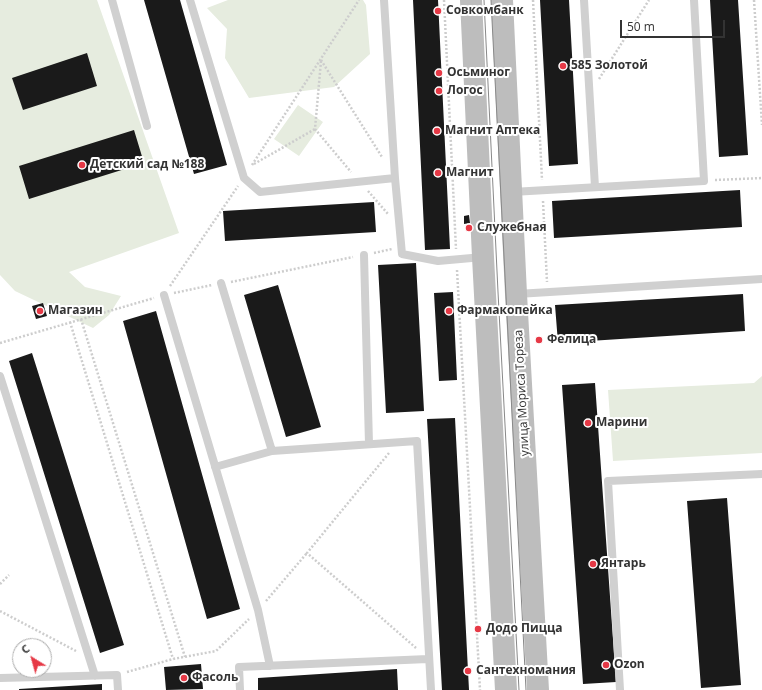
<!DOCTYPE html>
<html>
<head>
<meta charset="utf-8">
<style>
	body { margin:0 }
	#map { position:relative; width:762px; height:690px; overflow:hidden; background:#fff; font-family:"Open Sans",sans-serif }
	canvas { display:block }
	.north { position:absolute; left:12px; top:638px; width:40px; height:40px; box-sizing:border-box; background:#fff; border:1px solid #adadad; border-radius:50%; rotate:323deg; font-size:11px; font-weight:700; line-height:16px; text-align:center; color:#333 }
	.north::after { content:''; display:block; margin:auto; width:14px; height:18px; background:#e63946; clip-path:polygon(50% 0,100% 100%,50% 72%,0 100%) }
	.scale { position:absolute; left:620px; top:20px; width:105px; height:18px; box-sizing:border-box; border:2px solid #333; border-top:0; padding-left:5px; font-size:12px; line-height:14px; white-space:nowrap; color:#333; -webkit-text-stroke:3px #fff; paint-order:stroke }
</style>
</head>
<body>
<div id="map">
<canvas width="762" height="690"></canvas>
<div class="north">С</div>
<div class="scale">50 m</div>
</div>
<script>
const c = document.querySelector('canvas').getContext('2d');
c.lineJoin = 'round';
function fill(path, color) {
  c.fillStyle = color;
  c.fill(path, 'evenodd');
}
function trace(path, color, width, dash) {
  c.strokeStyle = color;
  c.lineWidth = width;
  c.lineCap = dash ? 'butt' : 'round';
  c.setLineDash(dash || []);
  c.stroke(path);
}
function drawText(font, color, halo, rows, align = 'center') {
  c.font = font + ' "Open Sans",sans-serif';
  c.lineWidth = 4;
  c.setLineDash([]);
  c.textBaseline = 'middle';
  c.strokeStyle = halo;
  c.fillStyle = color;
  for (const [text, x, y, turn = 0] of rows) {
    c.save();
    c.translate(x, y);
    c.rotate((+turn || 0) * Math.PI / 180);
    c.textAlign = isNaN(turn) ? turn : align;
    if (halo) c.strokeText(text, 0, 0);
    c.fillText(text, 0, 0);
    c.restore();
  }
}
fill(new Path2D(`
	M0,0H97L179,233L69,272L85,287L121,296L109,315L93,328L15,291L0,275Z
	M228,0H363L366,5L370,54L334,87L249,98L225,58L227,29L207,8Z
	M298,105L323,122L299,156L274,139Z
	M762,376V453L613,461L608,390L754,383Z`), '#e6ecdf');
fill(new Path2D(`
	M144,0H180L227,165L194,174Z
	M413,0H438L450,249L425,250Z
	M540,0H569L578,164L549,166Z
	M710,0H738L748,155L719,157Z
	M87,53L97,86L23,110L12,78Z
	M134,130L144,163L29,199L19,166Z
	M740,190L742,227L554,238L552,201Z
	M374,202L376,232L225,241L223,211Z
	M469,215L470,223L464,224V216Z
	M416,263L424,411L386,413L378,265Z
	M278,285L321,427L286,437L244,295Z
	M453,292L457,380L439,381L434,293Z
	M743,294L745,331L558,343L555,305Z
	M43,303L47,316L36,319L32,306Z
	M156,311L240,609L207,619L123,321Z
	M32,353L124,645L100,653L9,361Z
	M595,383L616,682L583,684L562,385Z
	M455,418L468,671L469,690H442L427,419Z
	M727,498L741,685L701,688L687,501Z
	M201,664L203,689L166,690L164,667Z
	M397,669L398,690H258V678Z
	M102,684V690H19V689Z`), '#1a1a1a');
trace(new Path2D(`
	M444,0L456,249
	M533,0L542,180
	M754,0L762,125
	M321,60L382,157
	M321,61L315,129L351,172
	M599,79L649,0
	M254,164L315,129
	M252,165L359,0
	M715,180L762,178
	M368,191L388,214
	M543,201L547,282
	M374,253L392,249
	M457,270L480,690
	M231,282L353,257
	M170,286L238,186
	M174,293L212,285
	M81,319L185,657
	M70,322L173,659
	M0,343L154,298
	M389,453L307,553L416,648
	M0,584L9,575
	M266,601L307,553
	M0,611L76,651
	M127,672L173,659L216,651L249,619`), '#cdcdcd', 2.5, [2, 2]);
trace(new Path2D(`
	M112,0L147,126
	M190,0L244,178L260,192L395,178L402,254L438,261L483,257
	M384,0L395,178
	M584,0L595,187
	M512,192L704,181L694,0
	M364,255L369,444
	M221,283L272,451L417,441L431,690
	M517,294L762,279
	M164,295L258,610L270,666
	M0,376L95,676
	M215,467L272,451
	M0,678L117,675L118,690
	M240,690L239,667L428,659
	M620,690L608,481L762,474`), '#d0d0d0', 8);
trace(new Path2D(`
	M471,0L483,257L506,690
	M502,0L516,294L538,690`), '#bdbdbd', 22);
trace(new Path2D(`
	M484,0L498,292L519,690
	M491,0L526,690`), '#888', 1);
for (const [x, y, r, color] of [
	[438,11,4,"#e63946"],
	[563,66,4,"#e63946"],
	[439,73,4,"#e63946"],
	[439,91,4,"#e63946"],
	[437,131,4,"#e63946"],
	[82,165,4,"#e63946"],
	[438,173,4,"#e63946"],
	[469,228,4,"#e63946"],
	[40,311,4,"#e63946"],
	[449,311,4,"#e63946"],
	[539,340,4,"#e63946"],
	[588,423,4,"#e63946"],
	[593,564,4,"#e63946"],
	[478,629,4,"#e63946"],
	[606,665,4,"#e63946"],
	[468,671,4,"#e63946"],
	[184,678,4,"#e63946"]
]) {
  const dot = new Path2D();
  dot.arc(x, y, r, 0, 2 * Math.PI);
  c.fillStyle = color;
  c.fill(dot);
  trace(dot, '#fff', 1.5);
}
drawText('bold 12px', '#333', '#fff', [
	["Совкомбанк",446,11],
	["585 Золотой",571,66],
	["Осьминог",447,73],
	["Логос",447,91],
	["Магнит Аптека",445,131],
	["Детский сад №188",90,165],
	["Магнит",446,173],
	["Служебная",477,228],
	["Магазин",48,311],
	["Фармакопейка",457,311],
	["Фелица",547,340],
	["Марини",596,423],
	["Янтарь",601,564],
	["Додо Пицца",486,629],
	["Ozon",614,665],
	["Сантехномания",476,671],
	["Фасоль",192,678]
], 'left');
drawText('12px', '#333', '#fff', [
	["улица Мориса Тореза",522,393,-93]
]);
</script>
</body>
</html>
